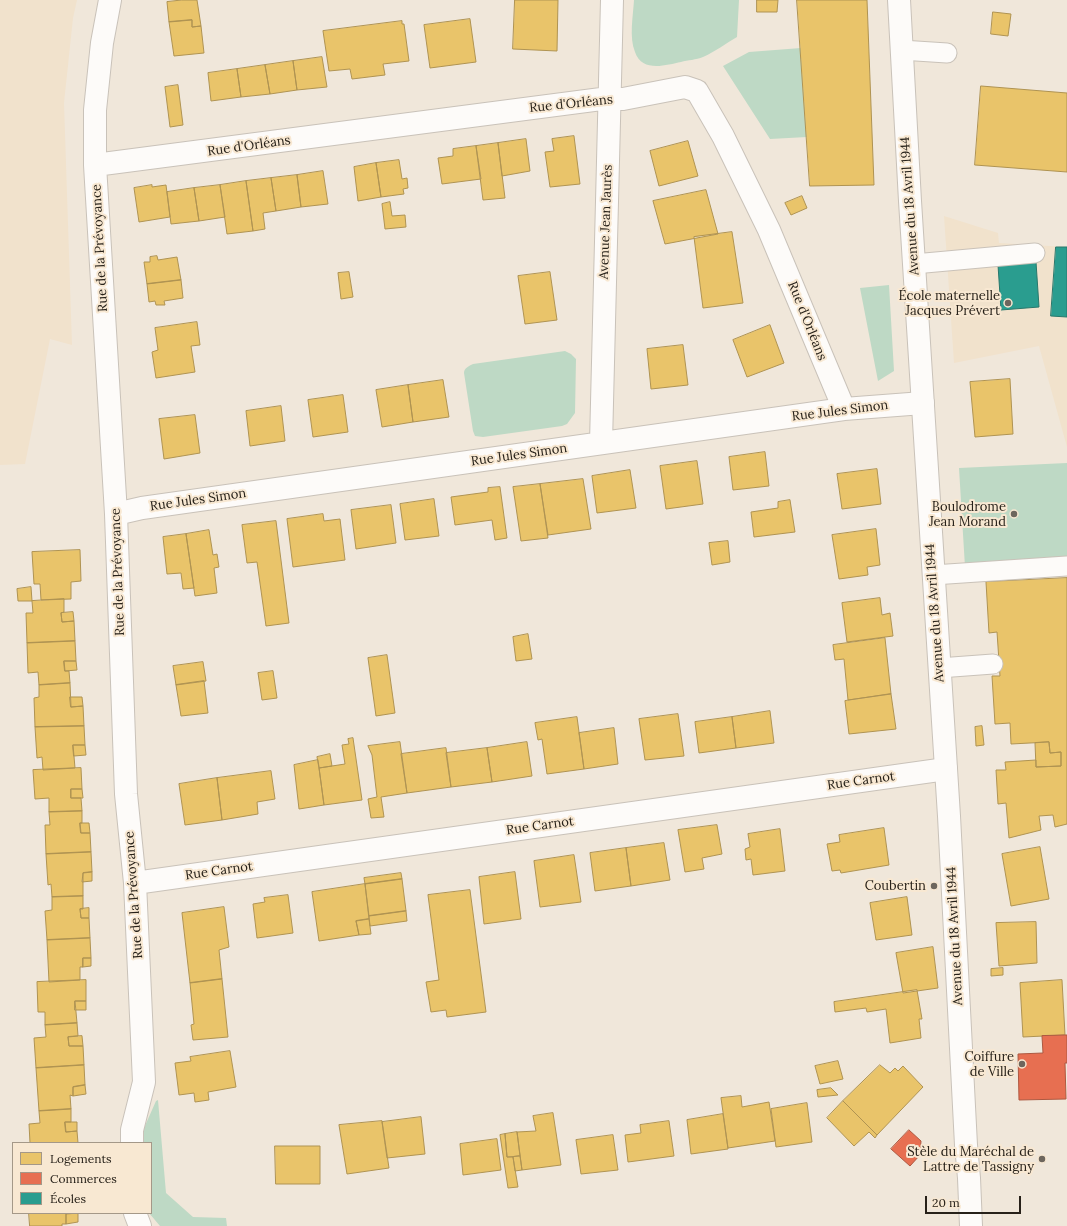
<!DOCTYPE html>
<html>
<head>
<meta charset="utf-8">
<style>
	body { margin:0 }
	#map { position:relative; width:1067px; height:1226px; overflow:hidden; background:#f0e7da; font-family:Lora,serif }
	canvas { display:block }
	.legend { position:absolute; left:12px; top:1142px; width:140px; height:72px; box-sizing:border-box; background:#f8e8d2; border:1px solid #a49888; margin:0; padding:5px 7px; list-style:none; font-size:12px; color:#272119 }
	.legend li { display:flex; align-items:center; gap:8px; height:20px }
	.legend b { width:20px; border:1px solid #a49888 }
	.scale { position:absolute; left:925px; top:1196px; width:96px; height:18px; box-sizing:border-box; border:2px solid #272119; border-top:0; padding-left:5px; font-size:12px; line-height:14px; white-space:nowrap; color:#272119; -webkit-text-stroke:3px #f8e8d2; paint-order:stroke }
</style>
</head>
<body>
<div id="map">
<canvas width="1067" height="1226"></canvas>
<ul class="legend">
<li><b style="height:11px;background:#e9c46a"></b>Logements</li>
<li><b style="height:11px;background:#e76f51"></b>Commerces</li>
<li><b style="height:11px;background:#2a9d8f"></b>Écoles</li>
</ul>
<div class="scale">20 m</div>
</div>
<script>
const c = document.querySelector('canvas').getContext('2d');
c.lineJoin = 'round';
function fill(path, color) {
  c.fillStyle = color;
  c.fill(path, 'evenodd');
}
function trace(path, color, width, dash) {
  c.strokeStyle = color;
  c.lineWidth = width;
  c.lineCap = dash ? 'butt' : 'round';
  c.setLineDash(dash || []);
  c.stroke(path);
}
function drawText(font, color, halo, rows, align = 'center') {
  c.font = font + ' Lora,serif';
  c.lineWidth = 4;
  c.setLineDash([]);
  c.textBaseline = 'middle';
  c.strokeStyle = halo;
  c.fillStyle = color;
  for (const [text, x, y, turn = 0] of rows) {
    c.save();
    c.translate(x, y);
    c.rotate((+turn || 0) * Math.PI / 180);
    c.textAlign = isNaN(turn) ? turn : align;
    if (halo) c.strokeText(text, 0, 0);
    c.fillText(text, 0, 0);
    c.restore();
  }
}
fill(new Path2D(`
	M0,0H77L73,18L64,103L72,345L50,339L25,464L0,465Z
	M944,216L998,233L999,243L1067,247V447L1039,346L954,363Z`), '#f1e2cc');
fill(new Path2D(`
	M634,0H739L737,37C726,43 715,52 703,57C696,60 688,60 681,62C666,65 642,73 635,52C629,37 633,17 634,0Z
	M801,48L807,137L770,139L723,66L749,52Z
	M889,285L894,371L878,381L860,288Z
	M565,351L571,354L576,359L575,413L567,424L562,426L483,437L475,436L473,431L464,373C464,368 469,366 473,364Z
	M1067,463V560L965,567L959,468Z
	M158,1100L166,1193L193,1217L226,1218L227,1226H160L149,1213H151V1143H140V1137L156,1101Z`), '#bed9c5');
const homes = new Path2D(`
	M182,0H197L201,26L192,27V20L169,22L167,2Z
	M515,0H558L557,51L513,49Z
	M757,0H778L777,12H757Z
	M797,0H867L874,185L810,186Z
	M993,12L1011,14L1008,36L991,34Z
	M470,19L476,62L430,68L424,25Z
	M192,20V27L201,26L204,53L174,56L169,22Z
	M402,21V24H404L409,61L383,64L385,75L352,79L350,69L329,71L323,31Z
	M322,57L327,87L297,90L293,61Z
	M293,61L297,90L270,94L265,65Z
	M265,65L270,94L241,97L237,69Z
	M237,69L241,97L211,101L208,73Z
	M178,85L183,125L170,127L165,87Z
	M981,86L1067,93V172L975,165Z
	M574,136L580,184L550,187L545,152L554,151L552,139Z
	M526,139L530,171L502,176L498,143Z
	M688,141L698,176L659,186L650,151Z
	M498,143L505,198L483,200L476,146Z
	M476,146L481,179L442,184L438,158L453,156V149Z
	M399,160L402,179L407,178L408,188L403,189L404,194L381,197L376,163Z
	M376,163L381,197L358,201L354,167Z
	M323,171L328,204L301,207L297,175Z
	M297,175L301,207L276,211L271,178Z
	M271,178L276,211L263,213L265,229L253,231L246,181Z
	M246,181L253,231L227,234L220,185Z
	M152,185V187L166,185L170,217L139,222L134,188Z
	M220,185L225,217L199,221L194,188Z
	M194,188L199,221L171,224L167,192Z
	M706,190L718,234L665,244L653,201Z
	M802,196L807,208L791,215L785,203Z
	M390,202L392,216L405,215L406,227L385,229L382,204Z
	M732,232L743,303L703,308L694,237Z
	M157,256L158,260L177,257L181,280L147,284L144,262H150V257Z
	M349,272L353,297L341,299L338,273Z
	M550,272L557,320L525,324L518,276Z
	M181,280L183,298L164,301L165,305H156L155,301L149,302L147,284Z
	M197,322L200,345L191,346L195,372L156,378L152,352L158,350L155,328Z
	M770,325L784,363L747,377L733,340Z
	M683,345L688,385L651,389L647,349Z
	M1010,379L1013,434L975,437L970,382Z
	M443,380L449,417L413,422L408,385Z
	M408,385L413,422L382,427L376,390Z
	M343,395L348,432L313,437L308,400Z
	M281,406L285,441L250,446L246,411Z
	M195,415L200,453L164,459L159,419Z
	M765,452L769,486L733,490L729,457Z
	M697,461L703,504L666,509L660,466Z
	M877,469L881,504L842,509L837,474Z
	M630,470L636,508L597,513L592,476Z
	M583,479L591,529L548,535L540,484Z
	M540,484L548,538L521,541L513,487Z
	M500,487L507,538L495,540L492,520L455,525L451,497L488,492V488Z
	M434,499L439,536L405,540L400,504Z
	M790,500L795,532L754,537L751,512L778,508V502Z
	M391,505L396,543L356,549L351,510Z
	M323,514L324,521L340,519L345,560L293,567L287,519Z
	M276,521L289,623L266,626L257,562L247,563L242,525Z
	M876,529L880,565L867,567L868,575L839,579L832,535Z
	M209,530L213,555L217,554L219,567L214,568L217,593L195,596L186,534Z
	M186,534L194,588L183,589L181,573L167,574L163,537Z
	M728,541L730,562L712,565L709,543Z
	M80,550L81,581L71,582V599L41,600L40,584H34L32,552Z
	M1067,578V824L1055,827L1053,815L1039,816L1041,830L1009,838L1006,803L998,804L996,770H1006L1005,762L1036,760V767L1061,766V752L1050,753L1049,742L1011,744L1010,723L995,724L992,676H1000L997,632L989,633L986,582Z
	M31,587L32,601H18L17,589Z
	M880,598L882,615L890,613L893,636L847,642L842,603Z
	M64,599V612L61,613L62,622L74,621L75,641L27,643L26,613H33L32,601Z
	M73,612L74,621L62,622L61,613Z
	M528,634L532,659L516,661L513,637Z
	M885,638L891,694L848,700L844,659L835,660L833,645Z
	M75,641L76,661H64L65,671H69L70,683L39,685L38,672L28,673L27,643Z
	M387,655L395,713L376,716L368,658Z
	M64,661H76L77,670L65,671Z
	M203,662L206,681L176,685L173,666Z
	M273,671L277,698L262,700L258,673Z
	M204,681L208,713L181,716L176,685Z
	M70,683L71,707L83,706L84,726L35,727L34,698L39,697V685Z
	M891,694L896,729L849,734L845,701Z
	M70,697H82L83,706L71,707Z
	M770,711L774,743L736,748L732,717Z
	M678,714L684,756L645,760L639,719Z
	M577,717L584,769L547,774L542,739L538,740L535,723Z
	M732,717L736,748L699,753L695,722Z
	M84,726L85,745H73L75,768L43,770L42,757L37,758L35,727Z
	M982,726L984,745L976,746L975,727Z
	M614,728L618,764L584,769L579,733Z
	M353,738L362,800L324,805L319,768L345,764L342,745L349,744L348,739Z
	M400,742L407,793L381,797L384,817L371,818L368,799L377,797L372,755L368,746Z
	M527,742L532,776L492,782L487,748Z
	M1049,742L1050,753L1061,752V766L1036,767L1035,743Z
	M73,745H85L86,755L74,756Z
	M446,748L451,787L407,793L401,754Z
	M487,748L492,782L451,787L446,753Z
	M330,754L332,766L319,768L317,757Z
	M318,760L324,805L299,809L294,765Z
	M81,768L82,789H71V798H81L82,811L49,812V798L35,799L33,770Z
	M271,771L275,799L257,802L258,814L222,820L217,778Z
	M217,778L222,820L185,825L179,784Z
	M71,789H82L83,798H71Z
	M82,811V823H80L81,833H90L91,852L46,854L45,825H50L49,812Z
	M80,823H89L90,833H81Z
	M717,825L722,854L702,858L704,869L685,872L678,830Z
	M884,828L889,865L841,873L840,870L832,871L827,844L840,842L839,835Z
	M780,829L785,871L753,875L751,859L746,860L745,849L750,847L748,834Z
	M664,843L670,880L631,886L626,848Z
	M1040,847L1049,899L1011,906L1002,854Z
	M626,848L631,886L595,891L590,853Z
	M91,852L92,872L83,873V896L52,897L51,884L48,885L46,854Z
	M574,855L581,902L540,907L534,861Z
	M92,872V881L82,882L83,873Z
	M515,872L521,919L484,924L479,877Z
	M401,873L402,879L365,884L364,878Z
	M402,879L406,911L369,916L365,884Z
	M365,884L369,919L356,921L359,935L319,941L312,892Z
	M470,890L486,1012L447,1017L446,1010L431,1012L426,982L439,980L428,895Z
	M288,895L293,933L257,938L253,904L265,902L264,898Z
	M83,896V909H80L81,918H89L90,938L47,940L45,911L52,910V897Z
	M907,897L912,935L876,940L870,903Z
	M224,907L229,947L219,950L222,979L190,983L182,913Z
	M89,908V918H81L80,909Z
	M406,911L407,921L370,926L369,916Z
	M369,919L371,934L359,935L356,921Z
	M1036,922L1037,963L999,966L996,923Z
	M90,938L91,958H83V967H80V980L49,982L47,940Z
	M933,947L938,988L903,993L896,953Z
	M83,958H91V966L83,967Z
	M1003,968V975L991,976V969Z
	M222,979L228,1037L193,1040L191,1025L194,1024L190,983Z
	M86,980V1001H75L77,1023L45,1025V1012H38L37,982Z
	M1062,980L1065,1035L1023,1037L1020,983Z
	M917,990L922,1019H919L921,1038L890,1043L886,1009L867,1012L866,1008L835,1012L834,1002Z
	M75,1001H86V1010H75Z
	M77,1023L78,1036L68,1037L69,1046H83L84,1065L36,1068L34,1038L46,1037L45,1025Z
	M82,1036L83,1046H69L68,1037Z
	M230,1051L236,1087L208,1092L209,1100L195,1102L194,1093L179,1095L175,1063L191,1061L190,1057Z
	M838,1061L843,1079L820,1084L815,1066Z
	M84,1065L85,1085L73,1087V1096L70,1095L71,1109L39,1111L36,1068Z
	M880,1065L890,1073L895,1068L898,1071L903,1066L923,1087L877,1135L843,1101Z
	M85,1085L86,1094L73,1096V1087Z
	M831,1088L838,1095L818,1097L817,1090Z
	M741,1096L742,1107L769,1102L775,1141L728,1148L721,1098Z
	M843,1101L877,1135L875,1138L869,1132L854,1146L827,1118Z
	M807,1103L812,1142L776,1147L771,1109Z
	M71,1109V1122H65L66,1132L77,1131L78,1143H30L29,1124L40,1123L39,1111Z
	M553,1113L561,1165L522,1170L517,1132L536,1131L533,1116Z
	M723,1114L728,1149L691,1154L687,1120Z
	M421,1117L425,1154L387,1158L382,1122Z
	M382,1121L389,1168L347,1174L339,1125Z
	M669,1121L674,1156L628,1162L625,1135L641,1133L640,1125Z
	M65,1122H77V1131L66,1132Z
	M517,1132L520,1156L507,1157L505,1134Z
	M505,1134L507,1157H513L518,1187L508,1188L500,1135Z
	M613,1135L618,1170L581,1174L576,1140Z
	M497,1139L501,1170L463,1175L460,1144Z
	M275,1146H320V1184H276Z
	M520,1156L522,1170L515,1171L513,1157Z
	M29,1213H78L66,1214V1224H62V1226H30Z
	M78,1213V1222L66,1224V1214Z`);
fill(homes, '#e9c46a');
trace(homes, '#af9352', 1);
const shops = new Path2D(`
	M1065,1035H1067V1063H1065L1066,1099L1019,1100L1018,1054L1043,1053L1042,1036Z
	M909,1130L921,1141L920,1155L910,1166L891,1149Z`);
fill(shops, '#e76f51');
trace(shops, '#ad5840', 1);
const schools = new Path2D(`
	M1056,247H1067V317L1051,316Z
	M1036,262L1039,307L1001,310L998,265Z`);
fill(schools, '#2a9d8f');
trace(schools, '#29786c', 1);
const service = new Path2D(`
	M901,50L947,53
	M914,264L1035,253
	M933,575L1067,566
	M939,668L993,664`);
const minor = new Path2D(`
	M110,0L102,43L95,110V165L116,514L126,794L135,883L144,1082L132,1130V1143
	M95,165L609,98L623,99L685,87L697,91L723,136L769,230L844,409
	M601,443L612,0
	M116,514L142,508L844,409L923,403
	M135,883L946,769
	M135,1213L140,1226`);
const tertiary = new Path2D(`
	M899,0L910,201L949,816L966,1145L969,1178L971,1226`);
trace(service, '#c9c2b9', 21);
trace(minor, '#c9c2b9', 24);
trace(tertiary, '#c9c2b9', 24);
trace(service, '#fdfbf9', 19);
trace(minor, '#fdfbf9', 22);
trace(tertiary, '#fdfbf9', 22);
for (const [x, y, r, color] of [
	[1008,303,4,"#6d665d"],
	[1014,514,4,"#6d665d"],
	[934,886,4,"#6d665d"],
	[1022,1064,4,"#6d665d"],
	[1042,1159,4,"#6d665d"]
]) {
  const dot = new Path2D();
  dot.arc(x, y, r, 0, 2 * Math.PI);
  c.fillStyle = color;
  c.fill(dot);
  trace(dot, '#f8e8d2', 1.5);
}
drawText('13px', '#272119', '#f8e8d2', [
	["Rue d'Orléans",571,104,-6],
	["Rue d'Orléans",249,146,-8],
	["Avenue du 18 Avril 1944",910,206,-94],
	["Avenue Jean Jaurès",606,222,-88],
	["Rue de la Prévoyance",100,248,-93],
	["Rue d'Orléans",807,321,68],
	["Rue Jules Simon",840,411,-7],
	["Rue Jules Simon",519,455,-8],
	["Rue Jules Simon",198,500,-8],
	["Rue de la Prévoyance",118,572,-92],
	["Avenue du 18 Avril 1944",935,613,-94],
	["Rue Carnot",861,781,-8],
	["Rue Carnot",540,826,-8],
	["Rue Carnot",219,871,-8],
	["Rue de la Prévoyance",134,895,-94],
	["Avenue du 18 Avril 1944",955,936,-93]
]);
drawText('13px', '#272119', '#f8e8d2', [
	["École maternelle",1000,296],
	["Jacques Prévert",1000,311],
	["Boulodrome",1006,507],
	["Jean Morand",1006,522],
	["Coubertin",926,886],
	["Coiffure",1014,1057],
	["de Ville",1014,1072],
	["Stèle du Maréchal de",1034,1152],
	["Lattre de Tassigny",1034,1167]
], 'right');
</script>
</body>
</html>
